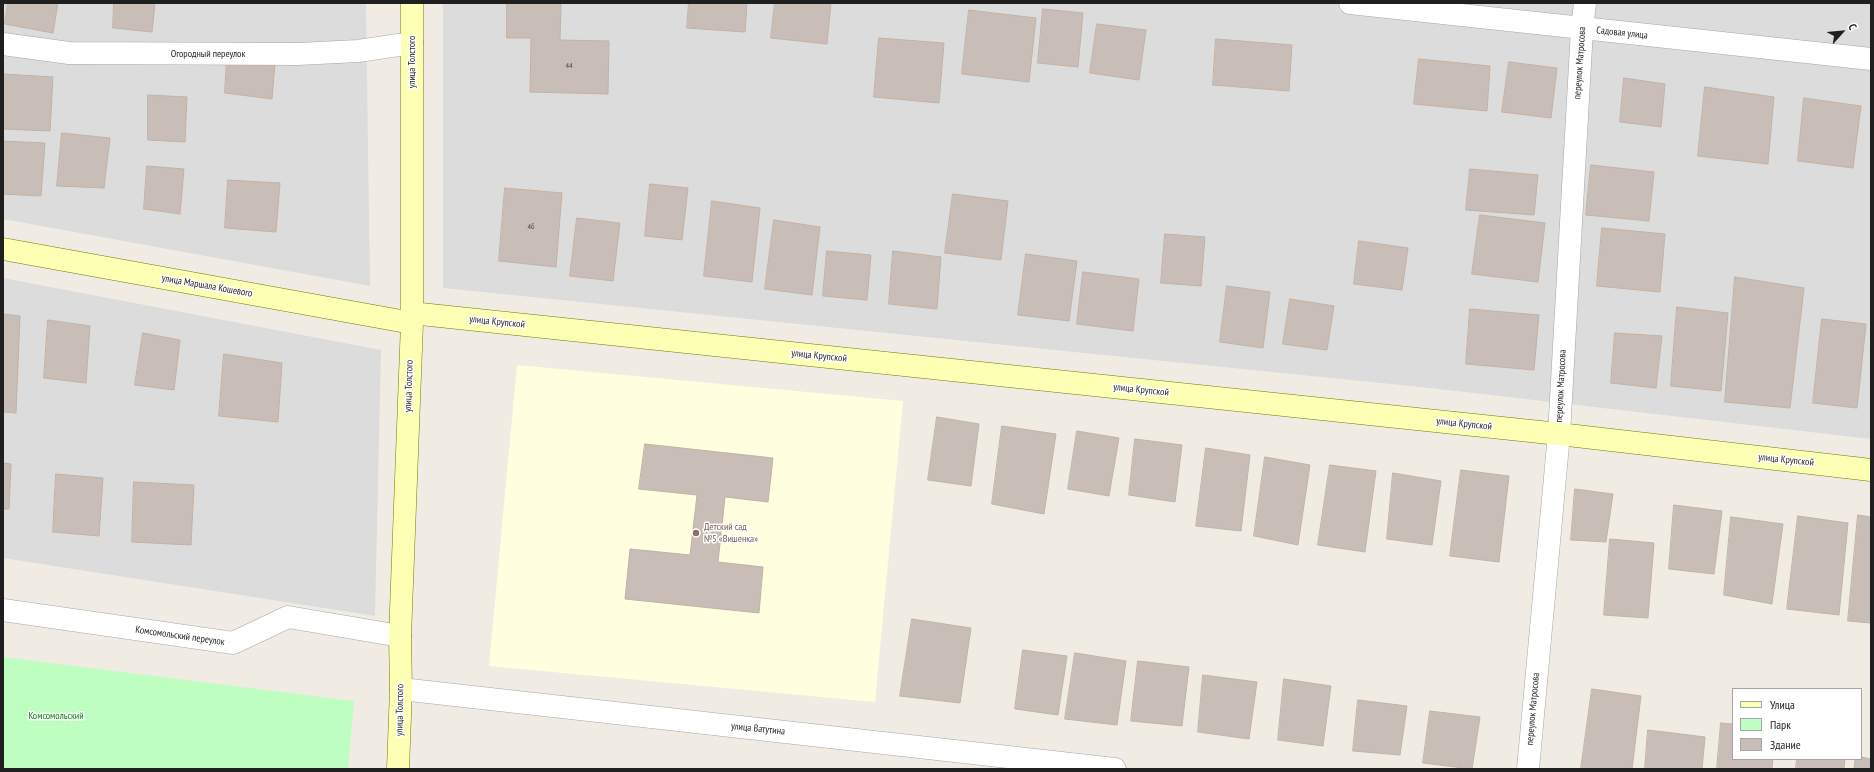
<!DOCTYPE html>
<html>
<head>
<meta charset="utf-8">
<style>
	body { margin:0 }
	#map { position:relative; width:1874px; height:772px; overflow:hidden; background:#f0ece4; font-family:"PT Sans Narrow",sans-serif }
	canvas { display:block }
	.frame { position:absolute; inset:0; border:4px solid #1f1f1f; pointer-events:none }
	.legend { position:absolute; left:1732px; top:688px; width:130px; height:72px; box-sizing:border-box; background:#fff; border:1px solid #a5a5a5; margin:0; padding:5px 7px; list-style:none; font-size:12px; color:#1f1f1f }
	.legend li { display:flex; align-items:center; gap:8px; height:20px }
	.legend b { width:20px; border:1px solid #a5a5a5 }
	.north { position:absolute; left:1822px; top:12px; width:40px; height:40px; -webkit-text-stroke:3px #fff; paint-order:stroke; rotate:63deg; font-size:11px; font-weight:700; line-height:16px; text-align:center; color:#1f1f1f }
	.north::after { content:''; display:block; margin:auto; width:14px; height:18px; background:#1f1f1f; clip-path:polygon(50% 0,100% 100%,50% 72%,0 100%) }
</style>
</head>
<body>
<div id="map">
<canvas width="1874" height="772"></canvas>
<div class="frame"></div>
<ul class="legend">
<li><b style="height:5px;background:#fdffb4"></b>Улица</li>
<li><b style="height:11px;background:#befec1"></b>Парк</li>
<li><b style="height:11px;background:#c9beb7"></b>Здание</li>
</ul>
<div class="north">С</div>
</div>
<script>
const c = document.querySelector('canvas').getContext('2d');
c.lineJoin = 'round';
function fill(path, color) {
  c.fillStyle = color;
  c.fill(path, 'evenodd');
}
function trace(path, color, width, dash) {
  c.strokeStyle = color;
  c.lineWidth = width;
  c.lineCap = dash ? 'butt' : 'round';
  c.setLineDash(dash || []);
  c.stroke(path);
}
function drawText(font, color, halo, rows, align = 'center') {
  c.font = font + ' "PT Sans Narrow",sans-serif';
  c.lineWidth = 3;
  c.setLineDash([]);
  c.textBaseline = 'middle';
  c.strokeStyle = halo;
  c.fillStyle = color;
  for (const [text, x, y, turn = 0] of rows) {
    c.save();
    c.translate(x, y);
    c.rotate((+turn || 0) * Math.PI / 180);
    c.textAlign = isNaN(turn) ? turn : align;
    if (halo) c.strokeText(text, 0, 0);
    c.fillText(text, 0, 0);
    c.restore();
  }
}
fill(new Path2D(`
	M3,3H366L370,286L3,219Z
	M443,3H1871V439L1430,388L443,288Z
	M3,278L381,350L375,616L3,558Z`), '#dddcdc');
fill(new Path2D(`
	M517,365L903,401L875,702L489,666Z`), '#fffede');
fill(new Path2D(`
	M3,657L354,701L348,769H3Z`), '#befec1');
const building = new Path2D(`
	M8,3H58L53,33L5,24Z
	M114,3H155L152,32L113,28Z
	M507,3H561L560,40L609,41L608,94L530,92L531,38H507Z
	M689,3H747L745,32L687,28Z
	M775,3H831L827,44L771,38Z
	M1043,9L1083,13L1078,67L1038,63Z
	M969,10L1036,18L1029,82L962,74Z
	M1097,24L1146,30L1139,80L1090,73Z
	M879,38L944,43L939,103L874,97Z
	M1216,39L1292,45L1289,91L1213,85Z
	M227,58L275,63L272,99L225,93Z
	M1419,59L1490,66L1487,111L1414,104Z
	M1509,62L1557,68L1551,118L1502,112Z
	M3,74L53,77L50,131L3,129Z
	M1624,78L1665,84L1661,127L1620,122Z
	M1705,87L1774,97L1768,164L1698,156Z
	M148,95L187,97L185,142L148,140Z
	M1804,98L1861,106L1853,168L1798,161Z
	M62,133L110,138L104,188L57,186Z
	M3,141L45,143L41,196L3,194Z
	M1591,165L1654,172L1649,221L1586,215Z
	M147,166L184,169L180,214L144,209Z
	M1470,169L1538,175L1534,215L1466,210Z
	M228,180L280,183L276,232L225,228Z
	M650,184L688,188L682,240L645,236Z
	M505,188L562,193L556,267L499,261Z
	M953,194L1008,201L1001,260L945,253Z
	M712,201L760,208L752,282L704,276Z
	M1480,215L1545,223L1538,282L1472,274Z
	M577,218L620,223L613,281L570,276Z
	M774,220L820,227L812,295L765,289Z
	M1602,228L1665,234L1660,292L1597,286Z
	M1165,234L1205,237L1201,286L1161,283Z
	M1359,241L1408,248L1402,290L1354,284Z
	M827,251L871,255L867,300L823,296Z
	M893,251L941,257L937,309L889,304Z
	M1026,254L1077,261L1069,321L1018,315Z
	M1083,272L1139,279L1133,331L1077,324Z
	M1735,277L1804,288L1790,408L1725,402Z
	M1227,286L1270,292L1263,348L1220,342Z
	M1290,299L1334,306L1327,350L1283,344Z
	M1677,307L1728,313L1721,391L1671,386Z
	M1470,309L1539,315L1534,370L1466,364Z
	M3,314L20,316L16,413L3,412Z
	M1822,319L1866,324L1857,408L1813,403Z
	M48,320L90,326L86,383L44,378Z
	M143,333L180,340L174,390L135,385Z
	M1615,333L1662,336L1656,388L1611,383Z
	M224,354L282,363L278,422L219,416Z
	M937,417L979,424L971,486L928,480Z
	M1002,426L1056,434L1044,514L992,504Z
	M1077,431L1119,438L1109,496L1068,489Z
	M1135,439L1182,445L1175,502L1129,495Z
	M645,444L773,458L768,502L725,497L718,562L763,567L759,613L625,599L630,549L690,555L697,495L639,489Z
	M1206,448L1250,455L1241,531L1196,526Z
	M1265,457L1310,465L1298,545L1254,536Z
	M3,463L11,464L9,509H3Z
	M1330,465L1376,471L1365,552L1318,545Z
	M1461,470L1509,476L1499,562L1450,556Z
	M1393,473L1441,481L1432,545L1387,539Z
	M56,474L103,478L99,536L53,532Z
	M134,482L194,485L191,545L132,542Z
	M1575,489L1613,494L1606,542L1571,540Z
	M1674,505L1722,511L1714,574L1669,569Z
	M1858,515L1871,517V623L1848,621Z
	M1798,516L1848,523L1839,615L1787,609Z
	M1731,517L1783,524L1772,604L1724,595Z
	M1610,539L1654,543L1648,618L1604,615Z
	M912,619L971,628L960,703L900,696Z
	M1023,650L1067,656L1058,715L1015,709Z
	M1075,653L1126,661L1117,725L1065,719Z
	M1138,661L1189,667L1182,726L1131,721Z
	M1203,675L1257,682L1249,739L1198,732Z
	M1284,679L1331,686L1323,746L1278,740Z
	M1592,689L1641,696L1632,769H1581Z
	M1358,700L1407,706L1400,755L1353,751Z
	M1430,711L1480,717L1472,769L1423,763Z
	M1721,723L1733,724V759H1773L1772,769H1717Z
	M1648,730L1705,737L1702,769H1645Z
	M1861,757L1871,759V769H1854L1855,759H1861Z
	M1797,759H1845L1844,769H1796Z`);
fill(building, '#c9beb7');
trace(building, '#c3b2a5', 1);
const minor = new Path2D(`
	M1350,3L1871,59
	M3,44L69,53L298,54L358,51L412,43
	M3,610L233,643L288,617L400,636
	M401,689L1115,769
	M1528,769L1559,434L1582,29L1585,3`);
const secondary = new Path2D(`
	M3,249L412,323
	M411,313L1559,434L1871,470
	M398,769L401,689L400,636L412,323V3`);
trace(minor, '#a6a6a6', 23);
trace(secondary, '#727b00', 23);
trace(minor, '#fff', 22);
trace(secondary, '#fdffb4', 22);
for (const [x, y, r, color] of [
	[696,533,4,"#8d6e63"]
]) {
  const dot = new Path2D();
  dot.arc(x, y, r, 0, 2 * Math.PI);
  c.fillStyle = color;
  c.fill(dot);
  trace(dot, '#fff', 1.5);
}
drawText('8px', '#4a4745', null, [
	["44",569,66],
	["46",531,227]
]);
drawText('10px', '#1f1f1f', '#fff', [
	["Садовая улица",1622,33,6],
	["Огородный переулок",208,54],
	["улица Толстого",412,62,-90],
	["переулок Матросова",1580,63,-86],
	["улица Маршала Кошевого",207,286,10],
	["улица Крупской",497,322,6],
	["улица Крупской",819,356,6],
	["улица Толстого",409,386,-88],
	["переулок Матросова",1561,386,-87],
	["улица Крупской",1141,390,6],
	["улица Крупской",1464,424,6],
	["улица Крупской",1786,460,6],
	["Комсомольский переулок",180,636,8],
	["переулок Матросова",1533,709,-85],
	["улица Толстого",400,710,-89],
	["улица Ватутина",758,729,6]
]);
drawText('10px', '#785e54', '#fff', [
	["Детский сад",704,527],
	["№5 «Вишенка»",704,539]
], 'left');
drawText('10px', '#028709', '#fff', [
	["Комсомольский",56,716]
]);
</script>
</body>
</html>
